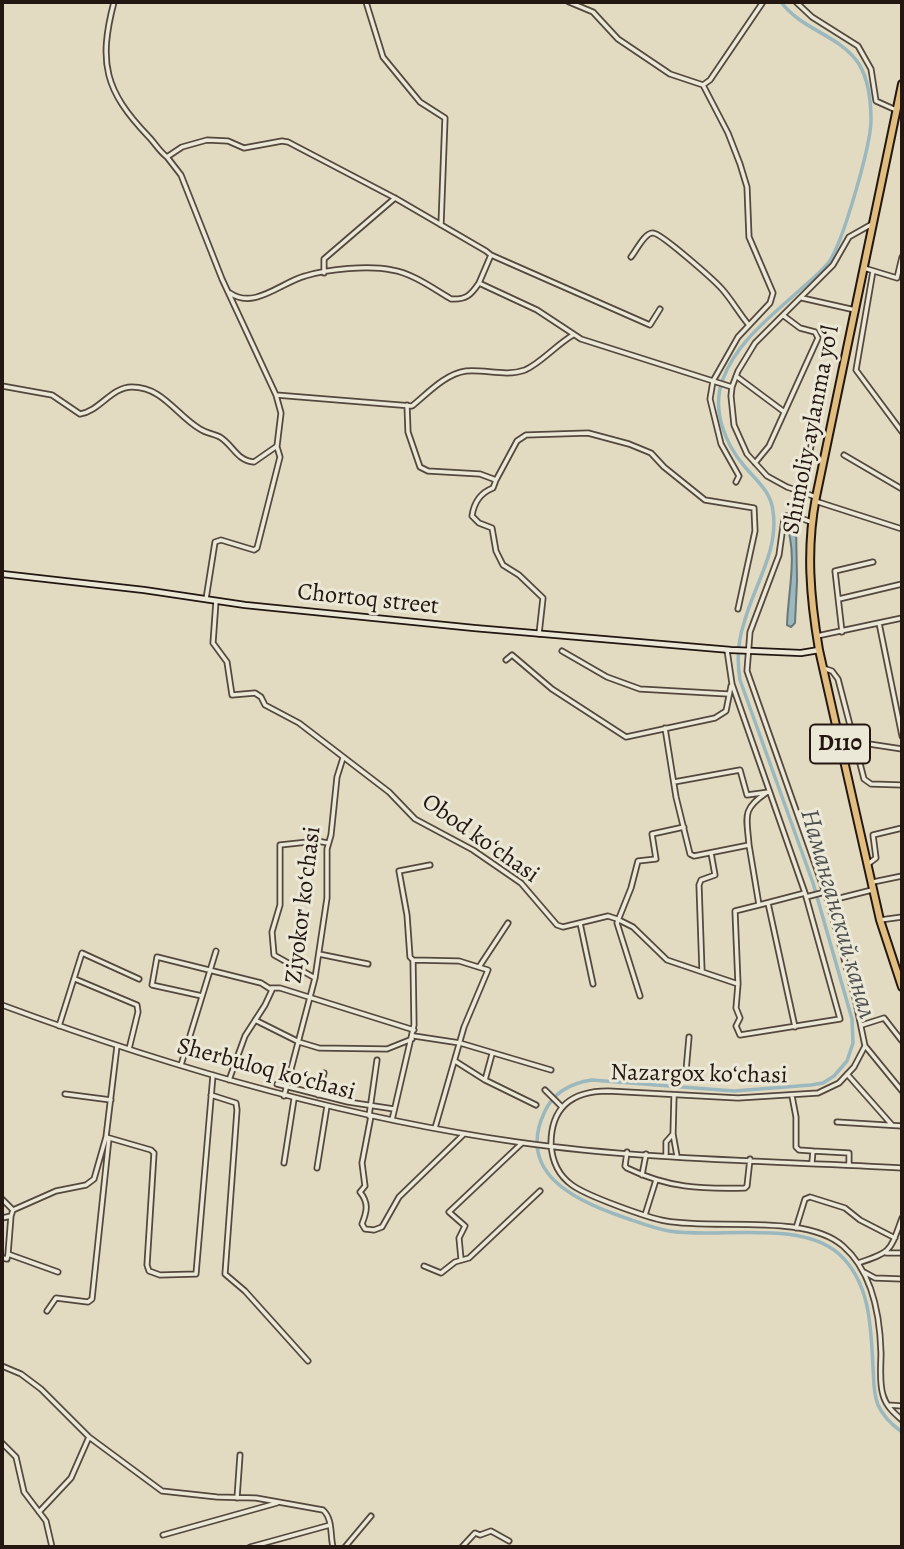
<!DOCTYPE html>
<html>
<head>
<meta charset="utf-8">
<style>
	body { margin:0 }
	#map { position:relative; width:904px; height:1549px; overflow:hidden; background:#e2dbc1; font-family:Alegreya,serif }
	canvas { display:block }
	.frame { position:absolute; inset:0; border:4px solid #241712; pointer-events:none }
</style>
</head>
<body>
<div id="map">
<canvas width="904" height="1549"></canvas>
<div class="frame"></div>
</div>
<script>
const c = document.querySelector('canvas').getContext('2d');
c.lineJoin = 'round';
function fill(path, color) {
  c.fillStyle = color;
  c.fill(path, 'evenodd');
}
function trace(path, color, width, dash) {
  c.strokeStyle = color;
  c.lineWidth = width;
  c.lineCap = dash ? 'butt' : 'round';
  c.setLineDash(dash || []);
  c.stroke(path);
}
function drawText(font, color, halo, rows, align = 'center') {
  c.font = font + ' Alegreya,serif';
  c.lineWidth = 6;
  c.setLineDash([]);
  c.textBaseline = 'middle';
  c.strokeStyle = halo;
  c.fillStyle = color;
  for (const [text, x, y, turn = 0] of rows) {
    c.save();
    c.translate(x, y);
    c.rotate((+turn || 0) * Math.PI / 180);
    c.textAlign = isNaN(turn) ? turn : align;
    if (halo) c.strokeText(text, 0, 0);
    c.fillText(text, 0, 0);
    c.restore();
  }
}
const water = new Path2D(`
	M789,518L796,523L797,581L795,623L791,627L787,625C788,591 798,555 786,523Z`);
fill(water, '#9ab8bd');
trace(water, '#6b7879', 2);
trace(new Path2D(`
	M781,2C803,31 840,35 859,64C868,79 871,102 871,120C871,145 843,242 829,262C821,272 811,280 802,288C773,315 737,341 723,379C711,409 725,444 745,467C757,481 771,492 773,511C779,551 754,585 744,623C738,641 737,662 740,680L813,883L852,1019L853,1043L847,1061L834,1076L823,1083L811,1085L734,1091L592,1080C571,1083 554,1092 545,1111C515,1173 576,1201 623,1217C638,1222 653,1228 669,1231C717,1239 800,1219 839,1254C871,1283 871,1329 873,1368C874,1380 873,1393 878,1405C883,1416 892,1425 902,1432`), '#9ab8bd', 3.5);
const street = new Path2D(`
	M114,2C98,63 105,91 148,136C155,143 159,151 167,157L182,147L207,140L228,141L244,148L282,141L288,142L395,198L486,251L491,255L479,283L537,310L581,339L713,381L738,337L770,303L773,293L749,237L747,187L740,164L728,133L703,85
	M366,2L383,57L420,102L445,118L441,225
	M569,2L593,12L618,39L670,74L703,85L710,80L763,2
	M796,2L812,17L858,46L871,69L876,101L896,110
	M491,255L650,325L660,309
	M631,257C636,251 645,232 653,233C661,233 714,280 722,289C731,299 739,313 748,324
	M864,268L897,278L902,257
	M873,271L856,370L902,432
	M324,273V259L395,198
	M230,293C254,310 282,282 305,276C328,269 369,265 392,270C412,273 434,289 451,299C466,300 471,295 479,283
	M802,298L855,310
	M736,376L783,411
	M2,386L52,395L80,414C100,411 111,387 132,387C163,387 176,415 200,429C206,433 214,434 220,437C233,445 237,461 254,462L277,446L281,413L276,395L222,279L181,175L167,157
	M732,387L713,381L710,399L721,444L739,476L736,482
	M276,395L412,406C428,393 445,374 466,371C485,369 506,377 525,370C541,363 556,345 573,335
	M407,405L408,432L420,467L428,471L480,474L496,480L493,488C480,493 474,502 472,516L479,523L492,528L496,551L503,565L519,575L543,598L539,634
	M844,455L902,489
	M755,463L769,446L818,338L815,332L800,328L784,316
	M496,480L517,441L526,435L588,433L629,444L651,453L664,467L705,500L754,508L755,531L738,609
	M801,492L819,409
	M816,497L787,487L767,476L747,454L734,425L731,396L732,387L738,371L755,343L833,265L849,237L872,224
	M815,501L902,529
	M811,522L793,515L786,516L784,519L779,555L750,632L747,671L828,901L855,998L865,1046L854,1067L839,1083L818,1093L738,1098L608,1091C572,1091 551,1107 551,1144C552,1161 558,1175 572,1185C587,1196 648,1218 666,1221C714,1230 806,1213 843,1246C873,1272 880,1315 881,1353C881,1366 879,1382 883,1395C886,1406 894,1413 902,1420
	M206,599L215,542L221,540L254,550L257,548L280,457L277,447
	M839,599L902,584
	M216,601L213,643L227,662L232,695L255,693L261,697L265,705L299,723L389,792L415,819L473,850L521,883L557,925L563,927L608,916L617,919L633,927L667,960L738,984L735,911L759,905L749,845L694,856L690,854L676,797L665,728
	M879,623L902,736
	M842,632L835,571L873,562
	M817,636L902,618
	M727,650L732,684L805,893L759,905
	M562,651L607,677L640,689L728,694
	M506,660L512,655L552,689L626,737L715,718L726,711L731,686
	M823,668L832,671L838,679L864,779L871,784L902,785
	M856,742L902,749
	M674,782L740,770L747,795L769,792
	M749,845C747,817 741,810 766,793
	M868,864L876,858L873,835L902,828
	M873,882L902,876
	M806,897L825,892
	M828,901L872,890
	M768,903L795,1027
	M880,920L902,917
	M580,923L593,984
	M319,954L368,964
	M413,960L459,961L488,970L464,1027L435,1128
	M479,967L508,923
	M702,971L699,885L701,880L715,875L711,853
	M315,978L274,955L272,932L280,905V845L317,841L328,843
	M75,979L137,1005L138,1012L129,1049
	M738,984L736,1008L740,1018L736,1026L740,1035L840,1019L805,893
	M271,988H280L414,1030
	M202,996L152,985L157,957L261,983L272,990L265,1005L245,1036L229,1080
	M640,996L617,923L631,888L638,861L656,859L652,834L684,827
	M2,1005C169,1067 340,1117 517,1142C643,1160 775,1161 902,1168
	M255,1020L299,1042L319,1048L387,1049L412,1039
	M862,1025L884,1018L902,1041
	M59,1026L82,953L139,979
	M414,1036L460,1043L551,1070
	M866,1047L902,1091
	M455,1061L485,1080L536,1105
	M181,1065L216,951
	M686,1071L689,1037
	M847,1074L892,1125
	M485,1080L492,1054
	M277,1084L348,1102L394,1109
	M545,1090L562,1107
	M65,1094L111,1100
	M211,1095L236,1103L237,1110L225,1274L245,1291L308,1361
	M318,1095L324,1073
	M284,1096L315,978L327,898V849L331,835L337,777L343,758
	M792,1096L796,1117V1147L799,1150L813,1151L812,1162
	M369,1116L377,1060
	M371,1116L362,1163L365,1186L360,1192C369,1203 367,1211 362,1224L365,1229L374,1230L382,1227L399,1197L464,1134
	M392,1120L414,1025L413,960L410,957L407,915L399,871L430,865
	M837,1122L902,1126
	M673,1134L677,1156
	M106,1137L151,1150L154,1153L147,1265L149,1271L160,1275L196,1274L213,1075
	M813,1151L849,1153V1164
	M627,1152L625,1166L627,1168C668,1188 700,1189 745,1188L747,1186L750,1159
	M666,1154V1142L673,1134L674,1096
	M284,1163L294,1099
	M317,1168L327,1106
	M642,1175L646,1154
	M2,1199L13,1210
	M645,1215L656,1180
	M11,1216L8,1254L58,1272
	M2,1218L11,1216L13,1210L56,1191L86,1185L94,1179L106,1137L117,1046
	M796,1228L805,1199L810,1197L845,1208L860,1220L895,1238
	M886,1253H902
	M2,1258L7,1259L8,1254
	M461,1259L459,1238L465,1226L449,1212L522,1143
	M858,1263C892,1252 890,1251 902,1218
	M424,1266L441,1273L455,1262L469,1258L540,1191
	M864,1272L875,1278L902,1279
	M47,1311L56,1298L88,1302L92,1299L109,1138
	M2,1366L21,1374L41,1389L89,1437L162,1491L217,1497L256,1498L323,1510C333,1519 330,1535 333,1547
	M888,1405L902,1406
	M2,1443L16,1457L24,1492L46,1521L52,1547
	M237,1498L240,1455
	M39,1512L71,1478L89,1437
	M163,1535L277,1503
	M250,1547L330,1525
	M345,1547L371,1516
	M462,1547L475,1533L480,1535L491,1531L509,1541`);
const secondary = new Path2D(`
	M2,574L144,590L245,605L474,628L731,650L801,653L819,650`);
const primary = new Path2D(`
	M902,84L816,497C806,549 810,597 819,650L880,920L902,987`);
trace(street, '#54483e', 7);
trace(secondary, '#241712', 8);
trace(primary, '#241712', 10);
trace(street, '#ece8d7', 3.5);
trace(secondary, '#ece8d7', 4.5);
trace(primary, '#e1be80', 6);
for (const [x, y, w] of [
	[840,744,60]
]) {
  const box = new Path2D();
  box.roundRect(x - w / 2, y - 19.5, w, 39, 5);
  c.fillStyle = '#ece8d7';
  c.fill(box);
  trace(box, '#241712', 2);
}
drawText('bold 23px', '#241712', null, [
	["D110",840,744]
]);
drawText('24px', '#241712', '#ece8d7', [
	["Shimoliy aylanma yoʻl",812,430,-79],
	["Chortoq street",368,600,6],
	["Obod koʻchasi",480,839,35],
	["Ziyokor koʻchasi",304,905,-83],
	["Sherbuloq koʻchasi",266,1070,15],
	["Nazargox koʻchasi",699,1075,1]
]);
drawText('italic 26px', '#4d4f4e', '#ece8d7', [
	["Наманганский канал",837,914,74]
]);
</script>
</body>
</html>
